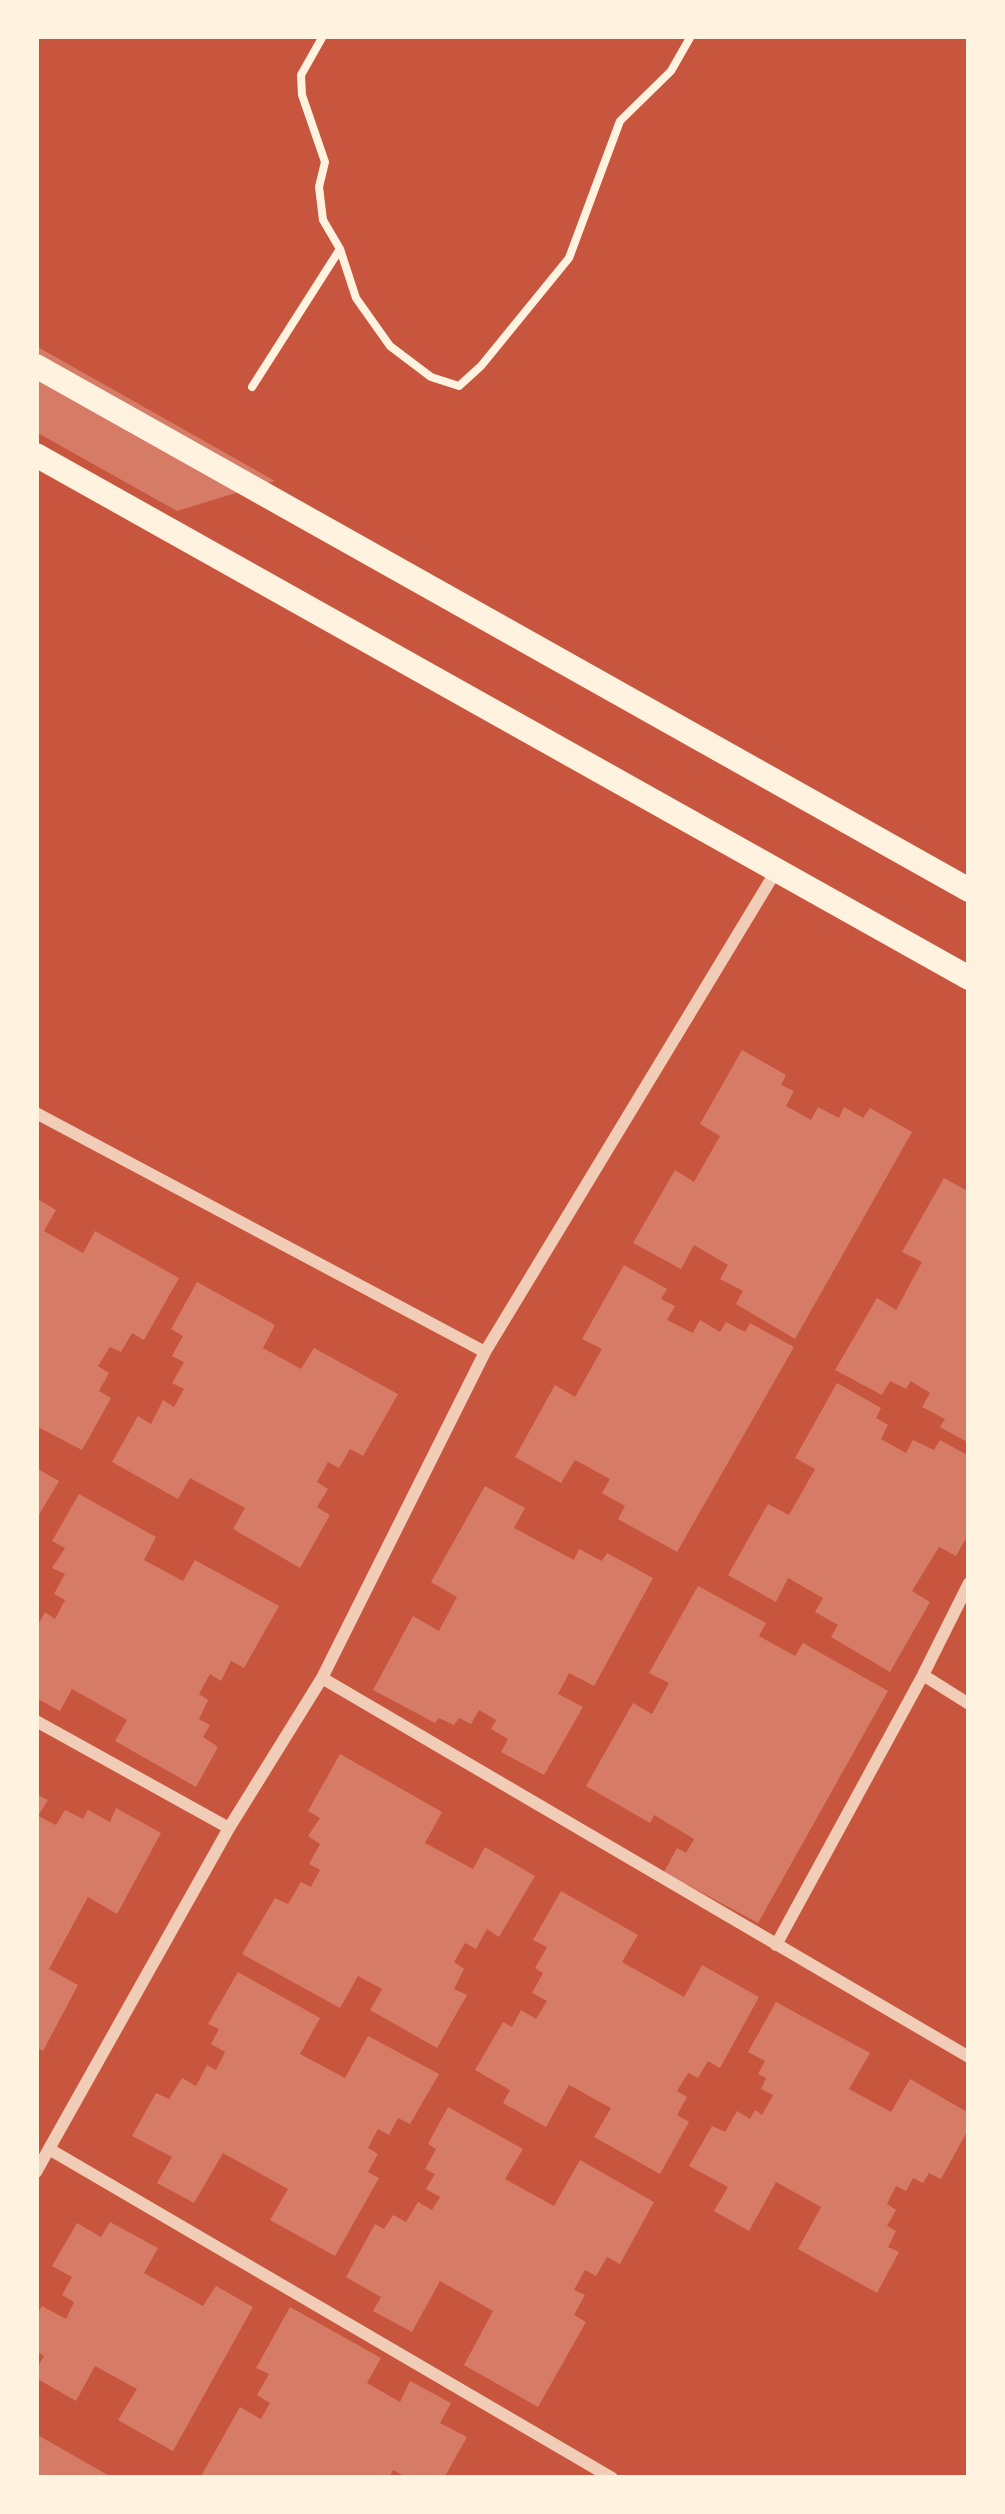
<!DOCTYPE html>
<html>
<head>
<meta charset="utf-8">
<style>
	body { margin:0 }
	#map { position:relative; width:1005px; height:2514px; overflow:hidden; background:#c8553d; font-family:"PT Sans",sans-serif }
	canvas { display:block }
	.frame { position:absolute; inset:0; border:39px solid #fff3e0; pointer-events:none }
</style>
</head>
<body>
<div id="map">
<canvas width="1005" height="2514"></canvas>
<div class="frame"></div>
</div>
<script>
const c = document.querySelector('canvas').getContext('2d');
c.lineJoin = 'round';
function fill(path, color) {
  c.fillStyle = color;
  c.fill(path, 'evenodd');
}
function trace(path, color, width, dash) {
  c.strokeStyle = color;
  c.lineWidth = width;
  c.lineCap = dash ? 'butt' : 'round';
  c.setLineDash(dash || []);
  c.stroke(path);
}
fill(new Path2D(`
	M36,346L275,481L177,511L36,432Z
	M742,1050L786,1075L781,1085L794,1091L786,1106L811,1120L818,1107L839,1118L844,1107L863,1118L870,1108L912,1132L795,1339L736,1304L743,1291L720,1279L728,1265L694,1245L681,1269L633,1243L675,1170L694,1182L720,1136L700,1124Z
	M944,1178L969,1192V1443L940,1427L945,1419L922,1407L930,1393L911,1381L906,1389L890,1381L882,1395L835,1370L877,1298L896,1310L922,1262L902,1252Z
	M36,1198L56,1210L44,1231L83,1253L95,1231L179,1278L144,1340L132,1333L121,1352L110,1347L98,1366L109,1373L99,1391L111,1398L82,1450L36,1426Z
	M624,1265L667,1289L661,1299L675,1306L667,1320L693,1333L700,1320L720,1332L726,1322L745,1332L750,1323L794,1347L677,1552L618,1519L625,1506L602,1493L610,1479L575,1460L561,1483L515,1457L555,1385L575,1397L602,1349L582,1339Z
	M197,1282L275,1325L263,1348L301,1369L314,1348L398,1394L363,1456L350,1449L339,1468L328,1462L317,1482L328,1489L317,1507L330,1515L300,1568L233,1529L245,1508L190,1478L178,1499L112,1462L138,1416L151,1424L163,1400L174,1407L184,1389L172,1383L184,1362L172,1356L183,1336L171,1329Z
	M837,1383L881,1408L876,1418L888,1425L881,1439L906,1453L913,1440L934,1450L940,1440L969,1456V1533L956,1556L939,1547L912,1591L930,1602L890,1672L831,1637L838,1625L815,1612L823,1598L788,1578L776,1602L728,1575L768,1504L789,1515L815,1469L795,1458Z
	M36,1468L59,1481L36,1520Z
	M485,1486L525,1508L514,1528L574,1560L579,1549L602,1561L607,1553L653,1578L594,1686L569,1673L558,1694L583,1707L544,1775L501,1752L508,1739L491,1729L496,1720L479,1710L471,1724L459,1718L454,1725L439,1718L435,1723L373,1690L413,1616L439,1631L457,1597L431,1582Z
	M79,1494L156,1537L144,1560L183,1581L195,1560L279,1606L244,1668L231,1661L221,1681L210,1674L199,1694L208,1700L199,1719L210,1725L203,1737L218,1747L196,1787L115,1741L127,1720L72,1689L60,1711L36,1698V1629L45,1612L55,1619L65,1600L54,1594L65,1574L52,1568L65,1548L52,1541Z
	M698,1586L766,1623L759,1636L795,1656L803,1643L888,1691L758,1923L664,1872L677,1848L686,1853L694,1839L654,1815L650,1823L586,1786L633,1703L652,1714L669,1683L649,1673Z
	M340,1754L442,1812L425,1843L473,1869L485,1847L535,1876L499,1937L487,1929L476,1949L465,1943L454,1962L464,1969L454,1989L467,1995L437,2048L370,2010L382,1989L358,1976L340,2008L242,1954L275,1898L288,1904L301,1882L311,1887L320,1870L309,1864L320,1844L308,1836L320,1818L308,1811Z
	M36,1794L48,1800L38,1816L56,1825L65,1810L83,1819L88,1810L110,1822L116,1808L161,1833L117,1914L88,1897L49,1969L78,1985L43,2051L36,2047Z
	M561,1891L638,1935L622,1962L684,1997L702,1965L759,1997L720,2068L708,2061L698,2078L688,2073L677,2091L687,2097L677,2115L689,2122L660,2174L594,2137L611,2108L569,2085L546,2127L503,2103L510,2090L475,2070L503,2022L512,2027L521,2010L536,2019L547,2001L532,1993L543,1973L535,1968L547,1947L533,1940Z
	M238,1972L320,2018L300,2054L345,2078L368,2036L439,2074L410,2124L398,2118L389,2135L378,2129L368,2148L378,2154L368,2172L379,2178L335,2256L270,2220L288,2189L223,2153L194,2203L157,2183L172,2157L132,2136L156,2093L169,2099L182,2078L196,2086L207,2065L216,2070L225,2052L211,2044L219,2029L208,2024Z
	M776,2002L870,2053L849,2089L891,2112L910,2079L969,2113V2128L941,2179L929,2173L923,2183L913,2178L906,2191L896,2186L887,2204L896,2210L887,2226L896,2231L888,2247L899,2252L877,2293L798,2249L821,2207L776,2182L749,2231L714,2211L728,2187L689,2166L712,2126L725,2132L737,2111L750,2119L755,2110L762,2115L773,2095L761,2089L766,2078L758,2074L765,2061L748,2052Z
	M448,2107L523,2149L505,2179L554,2206L580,2160L654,2202L620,2264L607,2257L596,2276L585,2270L574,2290L585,2295L574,2315L586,2322L538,2407L464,2365L493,2311L440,2281L412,2332L373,2311L381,2297L346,2277L375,2224L384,2229L393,2215L406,2222L418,2202L432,2210L440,2197L426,2189L435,2174L425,2169L436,2149L428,2144Z
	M110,2222L158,2248L144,2273L203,2306L216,2286L253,2307L173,2451L118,2420L137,2389L95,2366L76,2401L36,2378V2369L44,2356L36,2351V2316L42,2306L66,2319L74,2302L62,2295L72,2277L52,2266L77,2223L101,2237Z
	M290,2307L381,2358L367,2383L400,2402L410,2381L451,2403L440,2423L467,2437L444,2478H408L393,2470L389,2478H200L240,2407L261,2419L270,2403L257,2395L269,2374L256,2368Z
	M36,2434L113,2478H36Z`), '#d67c66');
trace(new Path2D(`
	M323,36L301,75L302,95L325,162L319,187L323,220L340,249L356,298L390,346L431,377L459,386L481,366L569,258L620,121L671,71L691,36
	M252,387L340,249`), '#fff3e0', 8);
trace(new Path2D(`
	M36,1113L485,1352L322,1678L229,1828L36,2172
	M485,1352L776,871
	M923,1675L969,1704
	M322,1678L969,2057
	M36,1721L229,1828
	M776,1945L923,1675L969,1583
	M49,2149L612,2478`), '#f1ccb7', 12);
trace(new Path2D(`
	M36,366L969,890
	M36,455L969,978`), '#fff3e0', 24);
</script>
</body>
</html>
